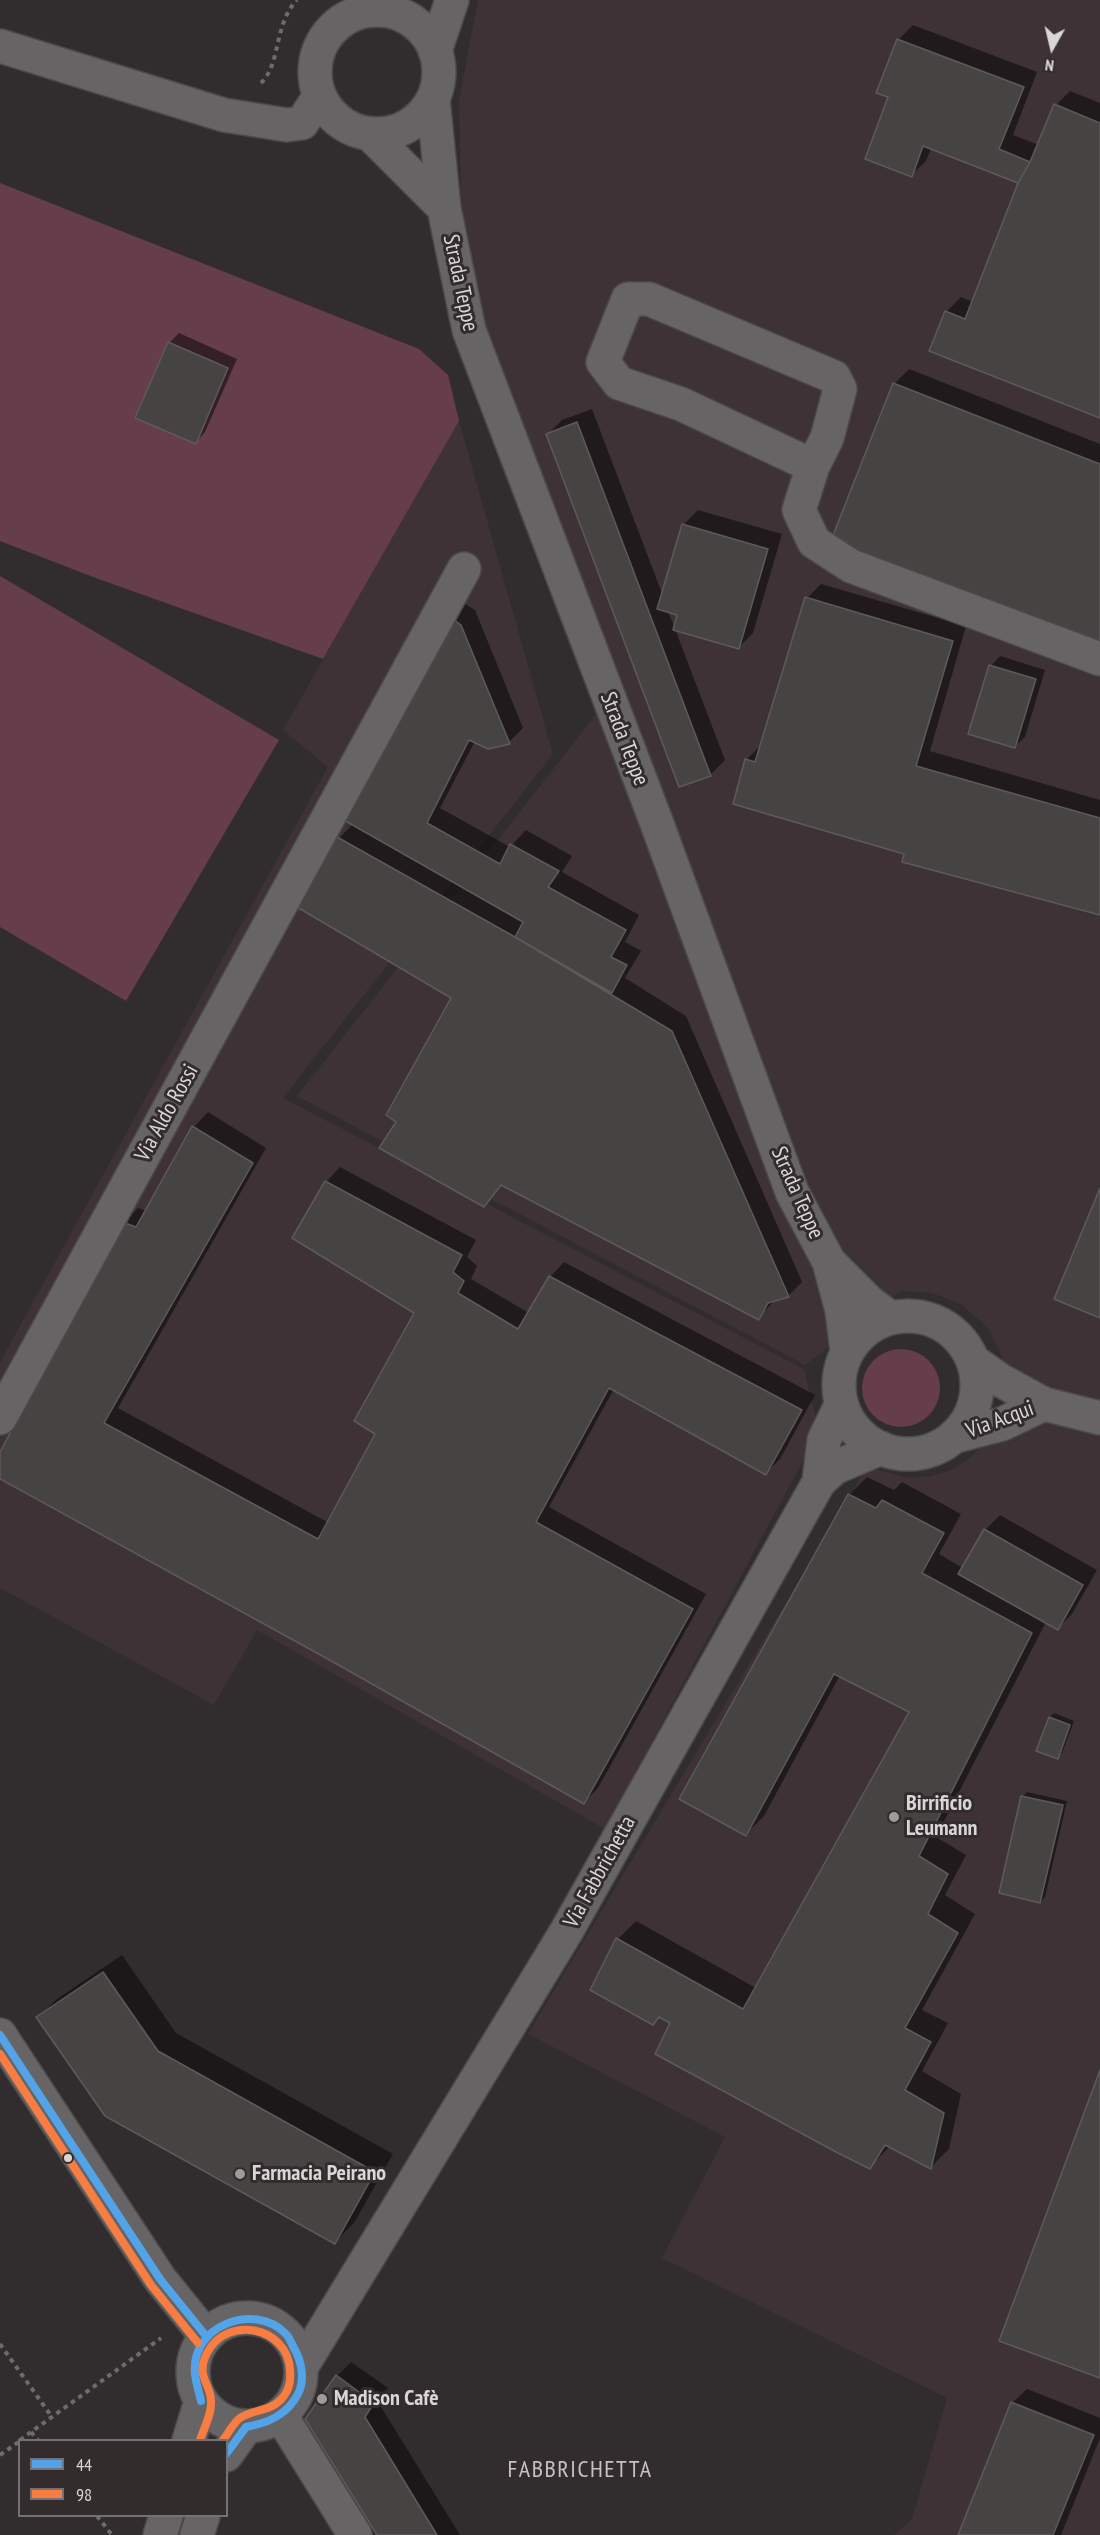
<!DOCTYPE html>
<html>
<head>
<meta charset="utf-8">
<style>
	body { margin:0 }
	#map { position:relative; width:1100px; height:2535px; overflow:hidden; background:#312d2e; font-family:"PT Sans Narrow",sans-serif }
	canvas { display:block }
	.legend { position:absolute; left:18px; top:2439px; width:210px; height:78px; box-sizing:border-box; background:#322c2d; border:2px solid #757071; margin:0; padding:8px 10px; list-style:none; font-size:18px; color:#dad6d7 }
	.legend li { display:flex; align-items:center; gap:12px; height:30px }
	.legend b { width:30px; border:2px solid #757071 }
	.north { position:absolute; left:1022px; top:18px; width:60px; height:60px; -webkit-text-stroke:4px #322c2d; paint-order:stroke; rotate:188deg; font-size:16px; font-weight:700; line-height:24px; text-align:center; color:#dad6d7 }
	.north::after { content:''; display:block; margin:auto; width:21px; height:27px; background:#dad6d7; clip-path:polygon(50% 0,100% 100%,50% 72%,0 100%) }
</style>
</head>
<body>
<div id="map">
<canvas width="1100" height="2535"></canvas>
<ul class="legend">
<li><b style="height:8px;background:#53a3e8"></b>44</li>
<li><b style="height:8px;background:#f77d43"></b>98</li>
</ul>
<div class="north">N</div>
</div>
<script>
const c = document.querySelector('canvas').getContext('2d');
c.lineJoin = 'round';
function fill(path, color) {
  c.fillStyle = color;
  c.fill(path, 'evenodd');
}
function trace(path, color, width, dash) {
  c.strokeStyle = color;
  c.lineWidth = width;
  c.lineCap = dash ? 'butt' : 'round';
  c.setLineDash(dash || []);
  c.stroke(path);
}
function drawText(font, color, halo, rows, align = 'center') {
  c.font = font + ' "PT Sans Narrow",sans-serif';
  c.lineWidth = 6;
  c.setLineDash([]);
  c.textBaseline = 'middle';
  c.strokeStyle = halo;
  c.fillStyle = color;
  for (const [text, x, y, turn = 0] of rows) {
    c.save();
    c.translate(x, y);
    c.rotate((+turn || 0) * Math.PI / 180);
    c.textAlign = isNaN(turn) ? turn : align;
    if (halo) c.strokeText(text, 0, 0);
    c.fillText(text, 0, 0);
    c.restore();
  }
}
fill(new Path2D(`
	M478,0H1100V2535H894L912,2519L947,2398L662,2258L725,2137L528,2034L867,1467L909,1478L931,1476L951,1470L970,1458L988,1440L1004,1410L1006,1376L1000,1351L987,1327L961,1304L932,1293L901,1291L805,1365L297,1096L620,684L506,387L469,276L461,196L459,101Z
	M459,421L553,754L283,1098L804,1369L819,1431L605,1829L257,1630L214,1705L0,1588V1362L328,767L283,730Z`), '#3e3236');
fill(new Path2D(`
	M0,183L419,349L448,375L459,421L323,659L93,577L0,541Z
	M0,576L279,740L126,1001L0,927Z
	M862 1388a39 39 0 1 1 78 0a39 39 0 1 1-78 0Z`), '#663d4a');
fill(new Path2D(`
	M913,25L1037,72L1013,135L1039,145L1056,105L1070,91L1100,103V416L946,312L961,297L973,302L1020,182L931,148L926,161L911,175L890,96L898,40Z
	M179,333L237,359L205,432L196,442L169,343Z
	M909,369L1100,444V646L894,384Z
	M592,409L663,596L683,525L698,510L782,534L753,633L739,647L675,629L725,760L710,775L547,435L562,420ZM668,611L679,614L675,629Z
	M821,584L966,626L930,751L1100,800V914L905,852L746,760L761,745L807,598Z
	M465,604L475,610L523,728L509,742L475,741L440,808L510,847L526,830L572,856L562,872L639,915L625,942L641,951L625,978L686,1016L802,1282L788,1296L775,1300L758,1318L503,1184L484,1205L398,1121L453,998L339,838L353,824L451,618Z
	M1000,656L1045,670L1025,737L1015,746L991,666Z
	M208,1112L266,1148L118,1408L329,1523L377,1433L416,1312L326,1182L340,1167L476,1240L467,1257L477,1266L471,1279L529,1313L550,1277L564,1262L815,1395L780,1459L766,1473L614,1389L549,1507L706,1594L598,1788L584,1802L336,1662L0,1477V1455L123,1223L138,1208L147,1211L194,1127Z
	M867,1477L894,1490L902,1482L961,1514L939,1554L963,1568L985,1530L1000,1515L1097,1570L1072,1614L1058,1628L1046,1622L936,1837L966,1855L945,1895L975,1914L922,2010L948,2023L922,2071L961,2094L949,2149L931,2167L890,2146L869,2168L672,2022L660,2016L618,1939L636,1921L756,1988L911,1712L840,1675L764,1816L746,1834L849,1495Z
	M1054,1713L1074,1721L1062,1753L1057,1757L1050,1717Z
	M1027,1792L1067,1801L1045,1897L1040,1902L1022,1797Z
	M122,1955L176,2033L393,2154L354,2223L335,2242L38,2017L57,1999Z
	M351,2362L388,2388L378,2402L460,2535H378L337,2376Z
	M1027,2389L1100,2418V2438L1061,2535H959L1012,2403Z`), '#0007');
const building = new Path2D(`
	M897,39L1024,87L999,149L1030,162L1018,183L923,146L912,177L865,159L888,97L876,93Z
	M1054,104L1100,123V418L929,351L945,311L965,319L1018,183L1030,162Z
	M168,342L228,368L196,444L135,418Z
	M893,383L1100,464V648L830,543Z
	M577,422L711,776L679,787L546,434Z
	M682,524L768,549L739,649L673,630L677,615L657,609Z
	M805,597L953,641L916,766L1100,818V915L902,862L904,854L733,804L745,759L755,762Z
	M450,617L461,625L510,744L488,749L469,740L427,823L500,864L510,844L559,871L548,887L626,930L611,957L627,965L612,993L515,937L523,922L335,815Z
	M989,665L1036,679L1015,748L968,734Z
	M337,837L515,937L672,1031L789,1297L768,1303L759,1320L501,1185L484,1207L379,1148L396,1122L386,1115L451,998L297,907Z
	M192,1126L253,1163L104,1423L318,1539L375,1434L354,1421L414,1313L292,1238L325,1181L462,1255L453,1272L464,1281L458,1293L518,1329L549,1276L802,1410L766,1475L609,1388L536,1522L693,1609L584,1804L335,1663L0,1479V1452L122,1222L136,1227Z
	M1100,1188V1318L1054,1299Z
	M848,1494L876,1508L882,1500L944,1533L922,1573L1032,1633L919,1856L948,1874L928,1914L958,1933L905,2028L931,2042L905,2090L944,2113L931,2169L885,2145L870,2169L836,2152L655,2054L670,2023L659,2017L653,2025L590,1990L616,1938L743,2009L909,1712L834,1674L746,1836L679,1799Z
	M984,1529L1083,1585L1058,1630L958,1574Z
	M1049,1717L1070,1725L1058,1759L1036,1751Z
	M1021,1796L1063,1805L1040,1903L999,1893Z
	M103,1972L158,2051L375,2172L335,2244L105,2116L36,2017Z
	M1100,2070V2378L999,2341Z
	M336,2375L374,2403L365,2417L437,2535H377L305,2419Z
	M1011,2402L1094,2435L1053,2535H958Z`);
fill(building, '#464343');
trace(building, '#5e5a5b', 1.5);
const minor = new Path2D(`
	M315 72a62 62 0 1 1 124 0a62 62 0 1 1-124 0Z
	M0,46L224,115L287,125L302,123L319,97
	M435,51L452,0
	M433,99L444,208L469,330L656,821L792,1192L829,1262L842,1311L847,1351
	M370,134L444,208
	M813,466L681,404L619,383L603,362L628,299H649L834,377L840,389L827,438L813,466L799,510L814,542L851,566L1100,659
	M830,1263L869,1302L889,1317
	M839 1385a69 69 0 1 1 138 0a69 69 0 1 1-138 0Z
	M973,1361L1000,1380L1044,1404L1100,1418
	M0,1418L464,569
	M956,1436L1002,1424L1044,1404
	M819,1482L824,1440L841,1405
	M0,2035L160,2279L206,2336
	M193 2372a54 54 0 1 1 108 0a54 54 0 1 1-108 0Z
	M302,2366L566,1932L819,1482L834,1468L881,1448
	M281,2416L355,2535
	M189,2440L201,2401
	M226,2455L246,2427
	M160,2535L166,2516
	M197,2535L203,2516`);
trace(minor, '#4b4949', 36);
trace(new Path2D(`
	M261,83C281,64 274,23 297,0
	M0,2344L52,2417
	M31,2432L38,2440
	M20,2440L161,2338
	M0,2455L20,2441
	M97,2516L112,2535`), '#6d6b6c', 4, [4.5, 4.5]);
trace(minor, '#666464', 33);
trace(new Path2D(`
	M0,2035L160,2279L206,2336
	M201,2401C199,2392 196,2383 195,2374C190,2326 254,2301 286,2334C290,2338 292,2345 295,2350C302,2363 305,2380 298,2394C287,2415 268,2423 246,2427L226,2454`), '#53a3e8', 8);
trace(new Path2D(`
	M0,2054L151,2285L198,2343
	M200,2440C204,2428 212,2414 211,2401C211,2383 195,2377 207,2353C227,2314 288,2327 290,2370C291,2379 289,2389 284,2396C271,2413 254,2408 240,2418C233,2423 228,2434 223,2440`), '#f77d43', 8);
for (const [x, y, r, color] of [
	[894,1817,6,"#9f9b9c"],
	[68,2158,5,"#dad6d7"],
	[240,2174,6,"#9f9b9c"],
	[322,2399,6,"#9f9b9c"]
]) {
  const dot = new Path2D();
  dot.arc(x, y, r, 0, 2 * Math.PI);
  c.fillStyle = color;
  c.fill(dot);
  trace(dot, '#322c2d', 2);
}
drawText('22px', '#dad6d7', '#322c2d', [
	["Strada Teppe",460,283,78],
	["Strada Teppe",624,739,69],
	["Via Aldo Rossi",167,1113,-61],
	["Strada Teppe",797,1193,66],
	["Via Acqui",1000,1420,-20],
	["Via Fabbrichetta",600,1872,-61]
]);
drawText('bold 22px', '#dad6d7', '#322c2d', [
	["Birrificio",906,1804],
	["Leumann",906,1829],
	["Farmacia Peirano",252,2174],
	["Madison Cafè",334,2399]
], 'left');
c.letterSpacing = '1.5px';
drawText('24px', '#c7bfc1', '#322c2d', [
	["FABBRICHETTA",580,2470]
]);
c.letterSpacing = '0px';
</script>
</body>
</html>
